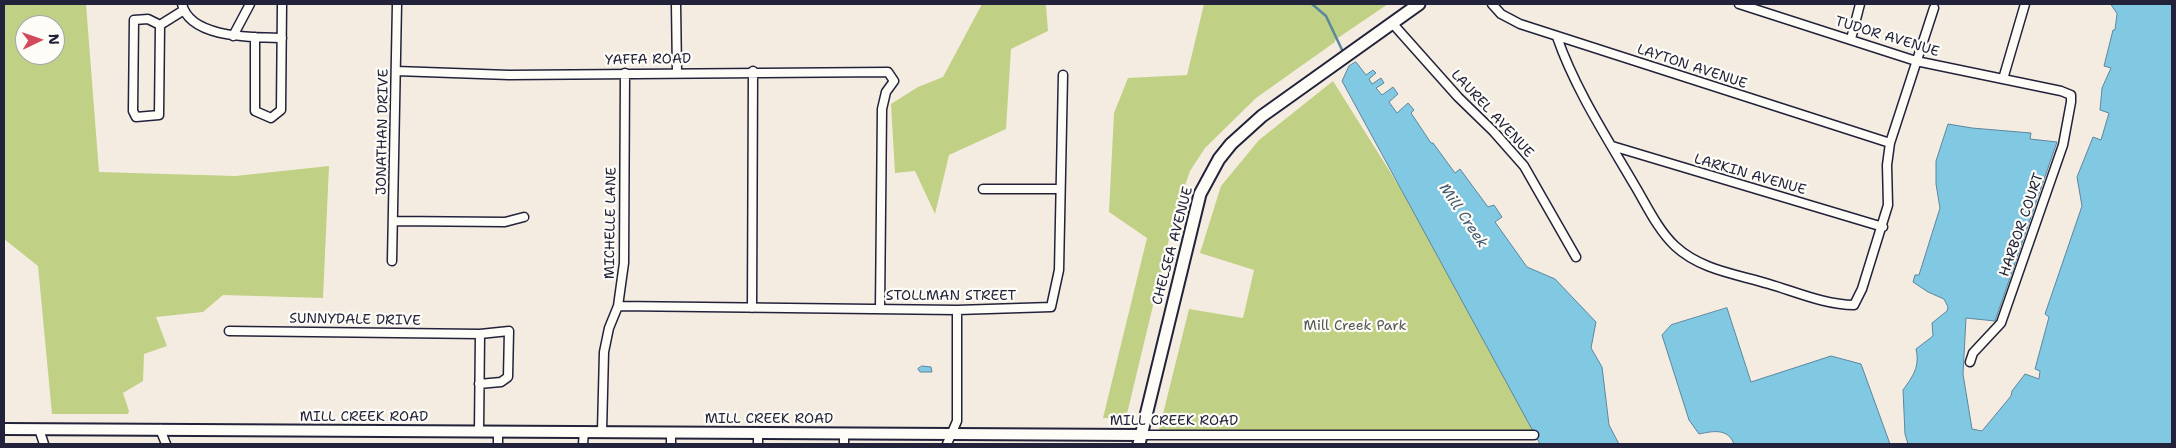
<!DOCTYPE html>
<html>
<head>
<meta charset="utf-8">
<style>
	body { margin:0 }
	#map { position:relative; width:2176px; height:448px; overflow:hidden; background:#f5ece1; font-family:"Shantell Sans",sans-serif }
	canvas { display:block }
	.frame { position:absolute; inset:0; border:5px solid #22223b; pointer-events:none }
	.north { position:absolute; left:15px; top:15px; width:50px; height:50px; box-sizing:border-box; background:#fdfcf7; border:1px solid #a5a5ac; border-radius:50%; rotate:87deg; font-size:14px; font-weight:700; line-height:20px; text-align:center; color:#22223b }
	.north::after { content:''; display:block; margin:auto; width:18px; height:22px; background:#d1495b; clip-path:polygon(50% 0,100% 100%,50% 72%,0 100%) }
</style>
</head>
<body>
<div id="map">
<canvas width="2176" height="448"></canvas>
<div class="frame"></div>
<div class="north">N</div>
</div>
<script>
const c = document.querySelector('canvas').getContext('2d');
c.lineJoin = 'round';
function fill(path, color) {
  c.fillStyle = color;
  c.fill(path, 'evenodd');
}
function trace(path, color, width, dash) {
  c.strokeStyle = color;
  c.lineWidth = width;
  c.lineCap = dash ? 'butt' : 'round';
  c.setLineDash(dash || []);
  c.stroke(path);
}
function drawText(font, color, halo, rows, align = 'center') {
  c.font = font + ' "Shantell Sans",sans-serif';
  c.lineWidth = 4.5;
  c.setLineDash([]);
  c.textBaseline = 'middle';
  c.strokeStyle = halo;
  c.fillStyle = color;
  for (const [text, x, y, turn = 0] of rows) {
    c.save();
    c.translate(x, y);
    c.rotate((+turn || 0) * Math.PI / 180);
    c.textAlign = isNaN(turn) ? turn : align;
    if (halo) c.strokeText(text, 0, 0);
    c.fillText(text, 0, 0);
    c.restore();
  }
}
fill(new Path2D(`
	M4,4H86L99,172L235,176L329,166L323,298L223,295L203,312L156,317L167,346L144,354L143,381L123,393L129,411L128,414H52L38,266L4,239ZM25,25H55V55H25Z
	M982,4H1051L1046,5L1048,31L1011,49L1006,129L949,155L935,214L915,171L895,173L891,104L918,87L943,77Z
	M1204,4H1388L1335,40V42L1256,98L1205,148L1190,171L1175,214L1126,418H1103L1147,238L1109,212L1114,113L1128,78L1187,75Z
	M1333,81L1502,350L1540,436L1157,438L1189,309L1243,318L1254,270L1200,253L1221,186L1259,140Z`), '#c0d185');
const water = new Path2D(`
	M2111,4H2172V444H1908L1905,434L1903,390C1913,376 1920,367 1916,349L1933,336L1932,323L1947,311L1948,307L1944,299L1928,292L1913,282L1915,275H1919L1940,208L1936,184V161L1948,124L1972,128L2031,133L2030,139L2057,142L1995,321L1966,318L1963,374L1972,429L1982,431L2011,396L2012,391L2025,374L2039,379L2040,371L2035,369L2049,317L2045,314L2082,206L2077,177L2093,137L2101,140L2109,113L2100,110L2102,88L2111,68L2104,66L2113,30H2115L2117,14Z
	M1356,62L1366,75L1373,70L1376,73L1369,79L1372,84L1381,78L1384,83L1376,88L1382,95L1393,87L1398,94L1389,102L1397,113L1408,103L1414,110L1411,113L1431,143H1433L1455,173L1460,169L1488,207L1494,205L1502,217L1495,222L1527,267L1555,279L1596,322L1591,348L1602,367L1609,425L1619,444H1540L1342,81L1349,66Z
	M1727,308L1751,382L1831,356L1861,364L1890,444H1734C1728,428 1713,431 1699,434L1689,420L1662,335L1671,325Z
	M922,366L931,367L932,372H920L918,369Z`);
fill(water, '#81c9e2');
trace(water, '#5b869f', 1);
trace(new Path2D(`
	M1312,4L1326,16L1344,54`), '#5b869f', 2.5);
const minor = new Path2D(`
	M182,4C190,39 254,37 282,38
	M676,4L677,72
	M1492,4L1501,14L1520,24L1890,143
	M1739,4L1916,61L2061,91L2071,95V102L2063,145L2001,323L1973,353L1970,362
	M1393,24L1458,97L1494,132L1524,166L1576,257
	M160,25L148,19L134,20L133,111L136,117L159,115L160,25L184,10
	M233,36L250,4
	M255,37V111L271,118L281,110L282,4
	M1557,37C1575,89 1607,138 1635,186C1647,206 1658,230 1675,246C1701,270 1736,274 1769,284C1796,292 1826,305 1854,305L1862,289L1888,205L1887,165L1890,143L1934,8
	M1851,39L1860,4
	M396,71L509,75L888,72L894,81L886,92L882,109L880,309
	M2003,79L2025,4
	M1612,146L1883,227
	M983,189H1060
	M393,221L505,222L524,217
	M392,261L397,4
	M618,306L957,310L1051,307L1059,270L1063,75
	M752,308L753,71
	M229,331L480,334L509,331L508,377L501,382L479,384
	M39,429L44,444
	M160,429L166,444
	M479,431L480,334
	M498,431V444
	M602,431L604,352L609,328L618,306L624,263L625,73
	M671,432V444
	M758,433V444
	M1142,435H1534
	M583,444L584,431
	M844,444V433
	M947,444L957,421V310`);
const tertiary = new Path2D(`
	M4,429L1142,435`);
const secondary = new Path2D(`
	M1139,444L1200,194L1219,159L1231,144L1262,116L1419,4`);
trace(minor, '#22223b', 11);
trace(tertiary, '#22223b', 14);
trace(secondary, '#22223b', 15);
trace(minor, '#fdfcf7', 8);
trace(tertiary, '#fdfcf7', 10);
trace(secondary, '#fdfcf7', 11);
drawText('14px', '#22223b', '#fdfcf7', [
	["TUDOR AVENUE",1887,37,17],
	["YAFFA ROAD",648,60,-1],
	["LAYTON AVENUE",1692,67,18],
	["LAUREL AVENUE",1492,114,47],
	["JONATHAN DRIVE",383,132,-89],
	["LARKIN AVENUE",1750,175,16],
	["MICHELLE LANE",611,223,-89],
	["HARBOR COURT",2022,225,-71],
	["CHELSEA AVENUE",1173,246,-75],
	["STOLLMAN STREET",951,296],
	["SUNNYDALE DRIVE",355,320,1],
	["MILL CREEK ROAD",364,417],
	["MILL CREEK ROAD",769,419],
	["MILL CREEK ROAD",1174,421]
]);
drawText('14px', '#515751', '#fdfcf7', [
	["Mill Creek Park",1355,326]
]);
drawText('italic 15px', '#435c75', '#fdfcf7', [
	["Mill Creek",1463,216,56]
]);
</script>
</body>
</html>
